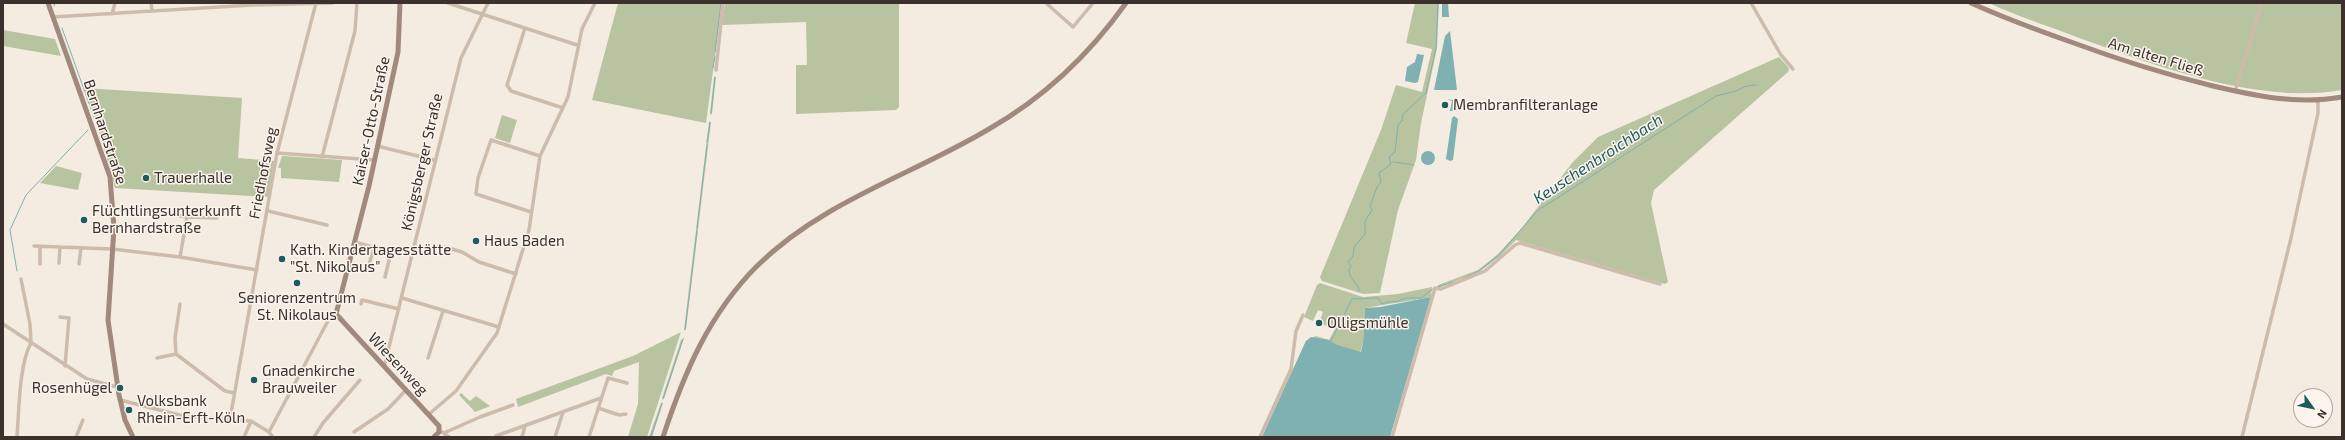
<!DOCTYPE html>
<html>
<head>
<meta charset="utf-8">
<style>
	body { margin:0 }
	#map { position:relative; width:2345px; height:440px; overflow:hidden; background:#f4ebe1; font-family:"Exo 2",sans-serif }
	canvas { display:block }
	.frame { position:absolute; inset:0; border:4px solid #3b302b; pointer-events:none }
	.north { position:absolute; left:2293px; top:388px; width:40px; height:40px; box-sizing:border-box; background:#fbf5ee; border:1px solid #aea6a0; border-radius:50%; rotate:123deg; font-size:11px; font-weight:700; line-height:16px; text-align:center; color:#3b302b }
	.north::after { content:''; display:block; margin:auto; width:14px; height:18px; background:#1f5a5e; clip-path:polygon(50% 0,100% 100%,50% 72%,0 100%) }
</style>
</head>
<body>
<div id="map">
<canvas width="2345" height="440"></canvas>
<div class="frame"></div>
<div class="north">N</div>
</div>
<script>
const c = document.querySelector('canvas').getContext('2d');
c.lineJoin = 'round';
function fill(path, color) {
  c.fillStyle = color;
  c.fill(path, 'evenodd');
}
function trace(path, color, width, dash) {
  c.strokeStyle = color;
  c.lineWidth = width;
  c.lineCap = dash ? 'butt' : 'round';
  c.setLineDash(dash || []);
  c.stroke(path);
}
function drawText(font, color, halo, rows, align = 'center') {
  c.font = font + ' "Exo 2",sans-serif';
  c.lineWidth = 3;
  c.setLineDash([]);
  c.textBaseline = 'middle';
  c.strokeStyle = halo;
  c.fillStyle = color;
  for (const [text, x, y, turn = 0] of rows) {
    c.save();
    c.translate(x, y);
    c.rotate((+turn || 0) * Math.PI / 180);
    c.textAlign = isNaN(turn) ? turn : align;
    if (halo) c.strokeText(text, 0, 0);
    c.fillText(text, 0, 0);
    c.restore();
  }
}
fill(new Path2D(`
	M618,3H722L706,123L592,100Z
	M725,3H899V107L896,110L796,114V65H807L806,22L722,25Z
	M1415,3H1439L1437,48L1421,123L1416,160L1398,210L1380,293L1363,294L1322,281L1320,277L1381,130L1396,85L1422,92L1432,49L1406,43Z
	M1989,3H2342V90C2257,105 2154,65 2074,36C2046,25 2016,16 1989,3Z
	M3,30L55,39L61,56L3,46Z
	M1779,57L1789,68L1788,72L1654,190L1651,203L1668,282L1665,284L1516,240L1500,256L1479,272L1438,288V285L1478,270L1498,254L1521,229L1572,163L1598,137Z
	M714,77H716L712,114L710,113Z
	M84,88L242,98L238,158L274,161L268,197L115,188L96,120Z
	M502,115L517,120L510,143L495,138Z
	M709,122H711L686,329L684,330Z
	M282,156L342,160L339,182L281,178V168H278Z
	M56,166L82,173L78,190L40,183Z
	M1320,283L1363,297L1398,294L1432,287L1431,297L1426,298L1365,308L1363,343L1346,400L1262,437L1306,341L1316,336L1329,340L1335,329L1319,323L1323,312L1318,310L1313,321L1304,317L1317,285Z
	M681,332L647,437H628L638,404L639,362L614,371L612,376L606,374L518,407L516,399L633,356Z
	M684,338L664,399L662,398L681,340Z
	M461,393L470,401L476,396L490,406L475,412L459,395Z
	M661,403H663L652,437H649Z`), '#b8c4a0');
fill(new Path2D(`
	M1442,3H1448L1449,17H1442Z
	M1450,31L1457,90H1434L1445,36Z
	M1417,54L1424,55L1418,82L1415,83L1405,81L1407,67L1415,62Z
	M1447,99L1458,101L1457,111H1450L1452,101Z
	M1454,116L1458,119L1453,160L1450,161L1446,159L1452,118Z
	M1421 158a7 7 0 1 1 14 0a7 7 0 1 1-14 0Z
	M1431,297L1390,437H1262L1306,341L1311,337L1329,340L1337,345L1361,352L1363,343L1365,308L1380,307Z`), '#7fb0b2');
trace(new Path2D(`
	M54,6L55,3
	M62,28L95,120
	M715,52L721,3
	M713,68L715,56
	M711,114L715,77
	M707,142L710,122
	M1393,162L1414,165
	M697,228L707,145
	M17,271L10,230L26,195L88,130
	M1464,278L1479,271L1499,255L1537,211L1716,96L1736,91L1746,86L1756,85
	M1437,287L1453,282
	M1359,291C1359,282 1349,280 1349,270L1351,266L1348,262L1353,256L1354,247L1365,234V221L1372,210L1370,206L1377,187L1381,182L1379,173L1391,164L1389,157L1395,152L1398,125L1402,121L1403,114L1426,93L1436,48L1438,3
	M685,330L697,231
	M1331,341L1352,299L1378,298L1382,304L1391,301L1395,302L1406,298H1421L1434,288
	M663,399L683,339
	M651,437L662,403`), '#7fb0b2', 1);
trace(new Path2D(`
	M151,3L152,11
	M448,3L577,45
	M1046,3L1073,27L1093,3
	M1751,3L1781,55L1793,69
	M112,14L115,3
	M53,17L252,5L333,3
	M525,28L507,85L511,91L563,108
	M716,70L723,3
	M2235,91L2262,3
	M377,146L434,160
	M277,153L374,160
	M322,157L355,31L357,3
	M140,210L187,217L180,257
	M268,211L327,225
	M531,212L476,194L478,178L491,140L540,156
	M187,217L217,218
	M354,242L391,252L385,277
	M34,246L112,249L180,257L257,270
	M440,249L445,247L462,252L479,262L516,274
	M59,263L60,247
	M40,264V247
	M79,264L81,248
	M367,271L374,248
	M21,279L30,324L31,343
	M402,298L499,327
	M180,304L175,338L176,354L225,391L234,393
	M361,304L362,300L399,309
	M60,317L69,318L65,366
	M3,324L87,379L117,387
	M157,358L176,354
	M428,358L443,311
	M384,367L461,58L488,3
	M120,400L183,416L251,421L269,432L273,437
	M598,408L619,415L626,414
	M429,414L456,391L497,333L529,230L540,156L568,97L582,29L595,3
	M230,419L277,153L316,3
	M269,432L330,317L336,314
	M354,432L388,409L406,390
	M442,432L449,437
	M444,433L480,417L513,405
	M496,436L601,398
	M17,437C19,412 19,364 31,343
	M76,437L83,420
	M244,437L251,421
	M314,437L323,423L360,380
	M522,437L525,426
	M555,437L563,412
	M589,437L608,378L627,383
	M1260,437L1291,369L1296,331L1303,315
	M1392,437L1435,288L1441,289L1485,271L1515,245L1520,243L1660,284
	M2242,437L2291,238L2318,113V99`), '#cdbbac', 3.5);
trace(new Path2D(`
	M48,3L110,177L114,228L108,320L119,395L125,420L133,437
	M400,3L398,52L369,186L336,314L439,426V432L434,437
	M1971,3C2004,18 2037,30 2071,42C2117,59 2164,74 2213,86C2256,96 2297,105 2342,97
	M663,437C684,373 709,314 757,266C823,201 912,175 989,129C1045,97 1089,55 1126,3`), '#a18a7d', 5);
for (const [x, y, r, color] of [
	[1445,105,4,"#1f5a5e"],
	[146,178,4,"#1f5a5e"],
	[84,220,4,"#1f5a5e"],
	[476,241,4,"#1f5a5e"],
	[282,259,4,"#1f5a5e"],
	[297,283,4,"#1f5a5e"],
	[1319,323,4,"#1f5a5e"],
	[254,380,4,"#1f5a5e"],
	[120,388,4,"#1f5a5e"],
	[129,410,4,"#1f5a5e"]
]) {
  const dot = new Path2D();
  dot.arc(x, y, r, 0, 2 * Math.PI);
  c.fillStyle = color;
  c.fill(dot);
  trace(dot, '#fbf5ee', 1.5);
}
drawText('15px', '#3b302b', '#fbf5ee', [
	["Am alten Fließ",2156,57,17],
	["Kaiser-Otto-Straße",371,121,-78],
	["Bernhardstraße",105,132,72],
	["Königsberger Straße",422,162,-77],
	["Friedhofsweg",263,173,-79],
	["Wiesenweg",398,364,47]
]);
drawText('15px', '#3b302b', '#fbf5ee', [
	["Membranfilteranlage",1453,105],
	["Trauerhalle",154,178],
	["Flüchtlingsunterkunft",92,211],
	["Bernhardstraße",92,228],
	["Haus Baden",484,241],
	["Kath. Kindertagesstätte",290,250],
	["\"St. Nikolaus\"",290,267],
	["Seniorenzentrum",297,298,"center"],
	["St. Nikolaus",297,315,"center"],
	["Olligsmühle",1327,323],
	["Gnadenkirche",262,371],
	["Brauweiler",262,388],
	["Rosenhügel",112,388,"right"],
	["Volksbank",137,401],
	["Rhein-Erft-Köln",137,418]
], 'left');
drawText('italic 16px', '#1f5a5e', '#fbf5ee', [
	["Keuschenbroichbach",1598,159,-33]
]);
</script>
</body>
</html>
